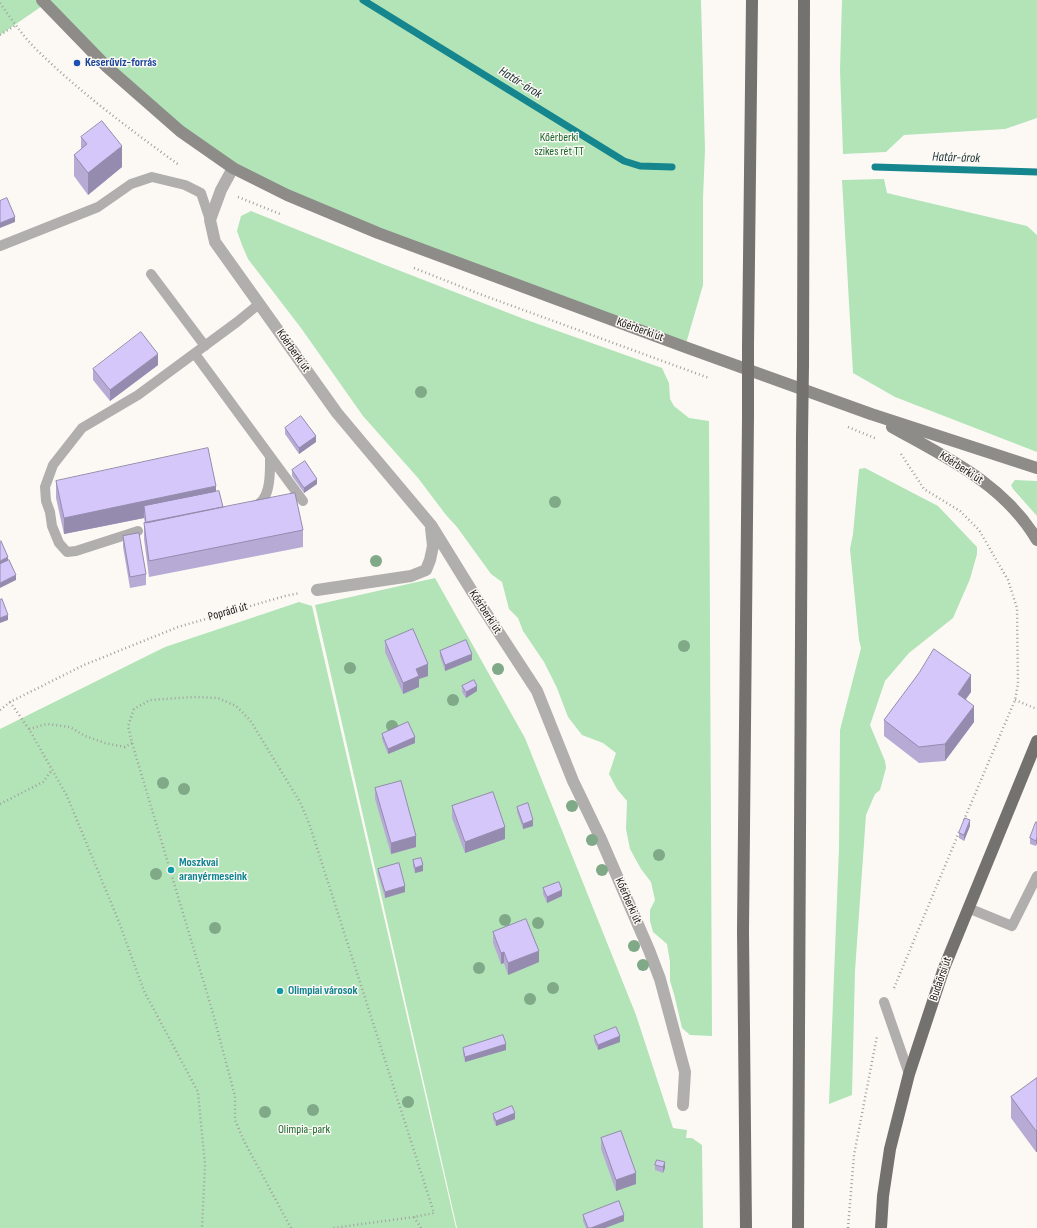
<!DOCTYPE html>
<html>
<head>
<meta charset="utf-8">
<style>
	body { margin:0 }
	canvas { display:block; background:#fcf9f5 }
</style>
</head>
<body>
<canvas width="1037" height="1228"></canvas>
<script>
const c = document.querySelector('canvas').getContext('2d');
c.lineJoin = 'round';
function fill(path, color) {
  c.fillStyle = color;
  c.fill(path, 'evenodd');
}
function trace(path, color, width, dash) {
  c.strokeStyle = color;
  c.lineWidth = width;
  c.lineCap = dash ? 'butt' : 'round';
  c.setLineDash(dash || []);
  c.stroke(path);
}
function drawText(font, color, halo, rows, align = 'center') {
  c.font = font + ' "Sofia Sans Condensed",sans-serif';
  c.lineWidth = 3;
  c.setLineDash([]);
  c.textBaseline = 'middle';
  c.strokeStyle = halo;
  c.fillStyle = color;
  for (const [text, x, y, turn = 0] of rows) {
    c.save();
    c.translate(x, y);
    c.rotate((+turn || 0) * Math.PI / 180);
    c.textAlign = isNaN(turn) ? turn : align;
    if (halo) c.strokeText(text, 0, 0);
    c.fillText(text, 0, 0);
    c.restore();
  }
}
fill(new Path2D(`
	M0,0H701L705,150L703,198V285L685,347L378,233L211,153L45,4L0,35Z
	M842,0H1037V118L1005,129L904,135L886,152L843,154L840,70Z
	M884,179L887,193L1027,226L1037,235V452L895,397L853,373L842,180Z
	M251,211L380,263L524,319L662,368L669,383L670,399L674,406L689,418L709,421L712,1036L690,1035L682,1028L674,994L670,981V962L667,944L653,932L650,921V910L655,900L651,882L641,869L630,849L626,829L627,801L617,789L609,774L616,753L603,743L582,735L568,717L557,688L544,662L523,631L518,618L509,609L502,582L491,574L457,527L446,515L418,478L363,416L301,328L248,259L242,245L237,231L241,216Z
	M865,468L938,506L977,547V554L970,579L953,618L909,653L885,681L870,725L885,761L886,768L880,790L875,794L866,815L855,971L852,1095L829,1104L839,848L840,730L861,648L859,640L850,549L853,534L859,469Z
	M1015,480L1037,481V516L1013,489L1011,485Z
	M435,578L525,738L636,1015L673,1128L687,1130L686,1138H692L702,1145L703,1228H457L315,605Z
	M299,602L312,606L456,1228H0V729L165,647Z`), '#b2e4b8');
trace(new Path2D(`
	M363,0L624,161L640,166L672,167
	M875,167L1037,172`), '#15868e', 7);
trace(new Path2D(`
	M0,3C12,20 24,38 40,53C82,94 131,130 179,165
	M0,35L16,25
	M238,197L280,214
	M414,268L477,293L709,378
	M848,427L877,439
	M901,454L924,489L960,511L979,530L1008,580L1017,608L1018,684L1015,700L964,820
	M1015,700L1037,709
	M10,702L29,729L67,796L119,922L144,991L198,1092L205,1165L202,1228
	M0,710L10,702L84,665L178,627L285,596L300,593
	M29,729L47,724L70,727L85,736L105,743L125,747L132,743
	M0,804L43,782L52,770
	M894,988L960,830
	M414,1217L421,1228
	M291,1228L244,1141L235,1120V1096L212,1010L132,743L128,726L134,709L150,700L195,697L218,698L236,706L250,720L300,802L309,823L434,1213L414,1217L333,1228
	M848,1228L854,1155L877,1036`), '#a29f9c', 2.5, [1, 3]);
trace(new Path2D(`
	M0,246L98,207L131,184L152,177L185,185L201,193L210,220
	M151,274L205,346
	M195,354L303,501
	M252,507C272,503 270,471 270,456
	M138,531L76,551L67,552L59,543L52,526L50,512L46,501L45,487L53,465L82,428L138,395L237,322L259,304
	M968,908L1012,926L1037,876
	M884,1002L909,1074`), '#b1afae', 10);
trace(new Path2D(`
	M233,168L221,190L210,220L215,242L337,413L431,525L473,593L537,691L573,781L600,837L649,950L660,979L685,1072L683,1105
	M317,590L411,576L426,570L430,560L433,546L431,528`), '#b1afae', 12);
trace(new Path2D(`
	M42,0L107,67L180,131L233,168L287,195L378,233L685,347L871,414L1037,468
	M892,427C947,458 1004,484 1037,540`), '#8d8c89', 12);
trace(new Path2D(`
	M748,345L752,0
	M803,365L804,0
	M746,1228L743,931L748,417
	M798,1228L802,437
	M881,1228L883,1196L890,1149L909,1074L944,968L1037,741`), '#74726f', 12);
trace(new Path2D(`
	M748,417V345
	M802,437L803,365`), '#74726f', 12);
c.fillStyle = '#7fa987';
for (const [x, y] of [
	[421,392],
	[555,502],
	[376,561],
	[684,646],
	[350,668],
	[498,669],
	[453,700],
	[392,726],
	[163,783],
	[184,789],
	[572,806],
	[592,840],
	[659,855],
	[602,870],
	[156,874],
	[505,920],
	[538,923],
	[215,928],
	[634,946],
	[643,965],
	[479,968],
	[553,988],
	[530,999],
	[408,1102],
	[313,1110],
	[265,1112]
]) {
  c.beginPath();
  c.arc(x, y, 6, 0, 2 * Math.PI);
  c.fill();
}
fill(new Path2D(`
	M81,137L122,167L88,195L74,176V155L81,149Z
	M158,365L110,401L93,380V369Z
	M285,428L316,442L299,454L285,434Z
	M292,470L317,484L304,493L292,476Z
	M56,481L216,492L223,507L303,530V547L149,577L144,539V523H145L144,518L64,534L56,498Z
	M123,536L146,574V585L130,588L123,547Z
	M385,641L428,676L419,679V687L403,694L385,652Z
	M440,651L472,660L445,671L440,656Z
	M462,686L477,691L466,698L462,692Z
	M971,692L966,699L974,722L945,761L919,763L884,736V720Z
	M382,734L415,743L388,754L382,739Z
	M375,788L416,847L391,854L375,799Z
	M452,806L505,839L465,853L452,818Z
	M517,807L533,826L523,829L517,812Z
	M1037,822L1036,846L1030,844V838Z
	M970,826L964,841L959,838V833Z
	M413,860L423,871L415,873L413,866Z
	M378,869L405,892L385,898L378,874Z
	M543,888L562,896L547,903L543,894Z
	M493,932L539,962L508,975L504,963L501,964L493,943Z
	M594,1036L620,1042L598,1050L594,1041Z
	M463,1048L506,1050L465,1062L463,1054Z
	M1037,1078L1036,1152L1011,1118V1097Z
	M493,1114L515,1119L496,1126L493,1119Z
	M601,1138L636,1184L616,1191L601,1149Z
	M665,1162V1168L663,1173L655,1170V1165Z
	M583,1215L624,1221L605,1228H586L583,1221Z`), '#b7abd6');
fill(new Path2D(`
	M122,146V167L88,195V173Z
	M15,217V222L0,228V223Z
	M158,354V365L110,401V390Z
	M316,436V442L299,454V448Z
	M317,479V484L304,493V488Z
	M216,486V502L144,506V518L64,534V518Z
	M8,557V563L0,567V561Z
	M16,575V580L0,588V583Z
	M8,615V620L0,623V618Z
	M472,654V660L445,671V665Z
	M428,664V676L419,679V687L403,694V683L416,669Z
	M971,675V692L958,710V694Z
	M477,686V691L466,698V692Z
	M974,706V722L945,761V744Z
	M415,737V743L388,754V749Z
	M533,820V826L523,829V824Z
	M970,820V826L964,841V835Z
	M505,827V839L465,853V842Z
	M416,836V847L391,854V843Z
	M1037,837V843L1036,846V841Z
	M423,865V871L415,873V868Z
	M405,886V892L385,898V892Z
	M562,890V896L547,903V897Z
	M539,951V962L508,975V963Z
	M504,952V963L501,964V953Z
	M620,1036V1042L598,1050V1045Z
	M506,1044V1050L465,1062V1057Z
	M515,1113V1119L496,1126V1121Z
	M1036,1131H1037V1152H1036Z
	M665,1162V1168L663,1173V1167Z
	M636,1173V1184L616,1191V1180Z
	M624,1215V1221L605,1228H591Z`), '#958bae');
const building = new Path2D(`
	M102,121L122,146L88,173L74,155L87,144L81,137Z
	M7,198L15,217L0,223V201Z
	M141,332L158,354L110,390L93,369Z
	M301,416L316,436L299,448L285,428Z
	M208,448L216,486L64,518L56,481Z
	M305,461L317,479L304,488L292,470Z
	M219,491L223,507L146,523L144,506Z
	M295,493L303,530L149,561L144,523Z
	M139,533L146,574L130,577L123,536Z
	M1,541L8,557L0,561V542Z
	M9,560L16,575L0,583V564Z
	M2,599L8,615L0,618V600Z
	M413,629L428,664L416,669L419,676L403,683L385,641Z
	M466,640L472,654L445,665L440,651Z
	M934,649L971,675L958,694L974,706L945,744L919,747L884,720L919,673Z
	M474,680L477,686L466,692L462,686Z
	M408,722L415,737L388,749L382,734Z
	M401,781L416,836L391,843L375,788Z
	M493,792L505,827L465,842L452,806Z
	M528,803L533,820L523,824L517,807Z
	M965,818L970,820L964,835L959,833Z
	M1036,822H1037V837L1036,841L1030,838Z
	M421,858L423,865L415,868L413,860Z
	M399,863L405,886L385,892L378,869Z
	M559,882L562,890L547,897L543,888Z
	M526,919L539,951L508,963L504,952L501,953L493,932Z
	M616,1027L620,1036L598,1045L594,1036Z
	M503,1035L506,1044L465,1057L463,1048Z
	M1037,1078V1131H1036L1011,1097Z
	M512,1106L515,1113L496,1121L493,1114Z
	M621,1131L636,1173L616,1180L601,1138Z
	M657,1160L665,1162L663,1167L655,1165Z
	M619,1201L624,1215L591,1228H588L583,1215Z`);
fill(building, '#d5c7f9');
trace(building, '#958bae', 1);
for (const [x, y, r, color] of [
	[77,63,4,"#1a4fb4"],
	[171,870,4,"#0f9aa8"],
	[280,991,4,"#0f9aa8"]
]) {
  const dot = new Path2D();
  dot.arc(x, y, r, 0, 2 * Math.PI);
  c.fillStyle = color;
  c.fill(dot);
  trace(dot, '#fcf9f5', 1.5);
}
drawText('bold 12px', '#164399', '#fcf9f5', [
	["Keserűvíz-forrás",85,63]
], 'left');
drawText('12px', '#18672d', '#fcf9f5', [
	["Kőérberki",559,138],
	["szikes rét TT",559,152],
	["Olimpia-park",304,1130]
]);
drawText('12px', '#22211f', '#fcf9f5', [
	["Kőérberki út",640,330,20],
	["Kőérberki út",293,351,55],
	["Kőérberki út",961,468,33],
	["Poprádi út",228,612,-16],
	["Kőérberki út",485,612,57],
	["Kőérberki út",628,901,66],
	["Budaörsi út",941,979,-71]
]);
drawText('bold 12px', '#0d838f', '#fcf9f5', [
	["Moszkvai",179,863],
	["aranyérmeseink",179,877],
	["Olimpiai városok",288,991]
], 'left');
drawText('italic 13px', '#172e30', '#fcf9f5', [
	["Határ-árok",520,83,32],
	["Határ-árok",956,158,2]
]);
</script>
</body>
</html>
